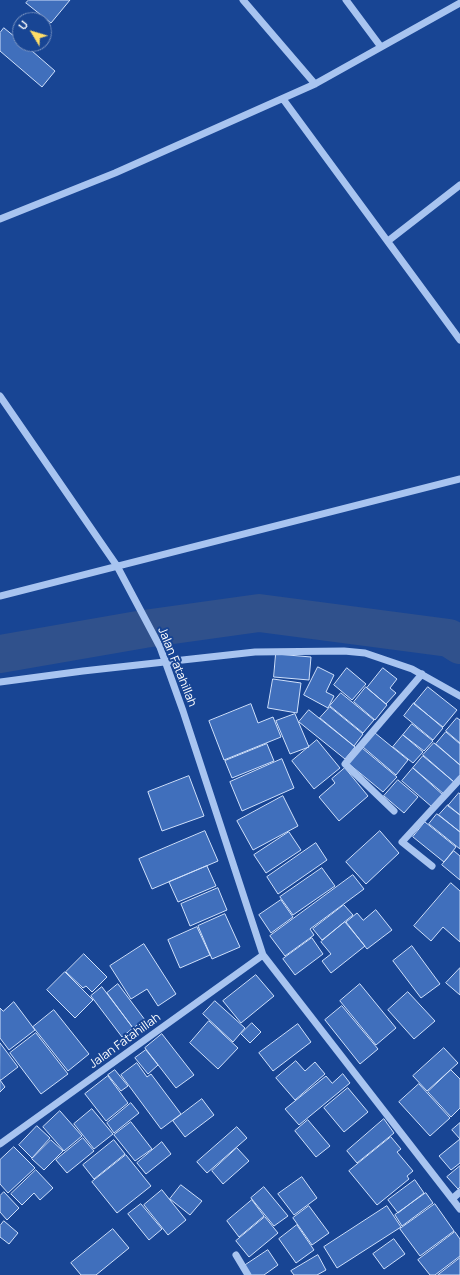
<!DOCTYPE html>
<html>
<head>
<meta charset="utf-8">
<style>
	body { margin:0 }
	#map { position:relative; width:460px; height:1275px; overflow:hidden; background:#184594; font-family:Manrope,sans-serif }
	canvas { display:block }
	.north { position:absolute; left:12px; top:12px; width:40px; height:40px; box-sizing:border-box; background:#184594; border:1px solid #748fbf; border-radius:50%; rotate:308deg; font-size:11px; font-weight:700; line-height:16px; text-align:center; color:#fff }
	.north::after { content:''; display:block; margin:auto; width:14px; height:18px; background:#ffde68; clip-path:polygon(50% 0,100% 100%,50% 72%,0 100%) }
</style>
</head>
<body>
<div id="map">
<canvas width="460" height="1275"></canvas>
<div class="north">U</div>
</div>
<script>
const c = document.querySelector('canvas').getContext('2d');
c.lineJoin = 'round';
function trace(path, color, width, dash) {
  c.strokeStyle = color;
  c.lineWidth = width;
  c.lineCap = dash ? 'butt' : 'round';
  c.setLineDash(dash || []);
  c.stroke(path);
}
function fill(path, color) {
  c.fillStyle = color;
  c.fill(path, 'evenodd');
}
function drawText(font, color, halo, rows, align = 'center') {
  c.font = font + ' Manrope,sans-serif';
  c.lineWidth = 4;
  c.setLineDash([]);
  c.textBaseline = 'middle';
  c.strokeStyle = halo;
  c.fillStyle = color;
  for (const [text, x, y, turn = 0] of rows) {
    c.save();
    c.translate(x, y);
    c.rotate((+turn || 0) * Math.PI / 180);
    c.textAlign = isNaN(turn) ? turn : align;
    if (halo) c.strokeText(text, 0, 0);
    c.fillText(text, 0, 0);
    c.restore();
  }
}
trace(new Path2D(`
	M0,654L144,629L259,613L449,638L460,645`), '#30518c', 38);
const building = new Path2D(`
	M29,0H70L51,23L26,3Z
	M4,28L20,41V44H24L55,71L42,87L0,51V33Z
	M276,654L311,657L309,680L274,677Z
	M318,667L334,675L326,692L334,696L328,708L304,695Z
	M347,668L366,684L352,700L334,685Z
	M383,668L397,679L390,688L396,693L386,704L367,688Z
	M273,679L301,683L297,713L268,708Z
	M366,687L387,705L375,720L354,702Z
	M428,687L457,710L443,727L414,704Z
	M341,693L374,720L363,733L330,706Z
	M414,703L443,728L433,740L404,716Z
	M251,704L258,723L273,717L281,737L224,760L209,721Z
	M330,707L363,734L354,746L320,718Z
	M309,710L355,747L345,759L299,722Z
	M295,714L309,747L290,754L276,721Z
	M457,718L460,720V743L446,731Z
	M412,724L433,741L424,751L403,735Z
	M446,732L460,744V765L436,744Z
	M375,733L408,760L396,775L363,747Z
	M403,735L423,752L413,763L393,747Z
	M317,740L340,768L314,789L292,761Z
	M434,743L460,765V775L454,782L423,755Z
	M267,744L274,761L232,778L225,761Z
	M362,748L397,777L383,792L349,764Z
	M423,756L454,782L444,794L413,768Z
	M282,759L294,788L242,811L230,782Z
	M345,768L368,796L339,821L319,797L335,783L332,779Z
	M413,768L443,795L432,807L402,781Z
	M189,776L204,816L162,831L148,792Z
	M398,780L418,797L404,813L384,796Z
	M459,793L460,794V815L448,806Z
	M283,796L298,826L253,850L237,821Z
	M448,805L460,815V832L439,815Z
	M437,814L460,832V849L429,824Z
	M425,822L456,847L444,862L413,837Z
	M205,831L218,861L152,889L139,859Z
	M380,831L399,853L366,884L346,862Z
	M289,832L301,850L266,873L254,855Z
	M316,843L327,860L278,894L267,877Z
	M454,851L460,856V880L442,865Z
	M207,866L216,886L178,902L169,882Z
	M322,868L335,886L293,915L280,897Z
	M353,875L364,889L310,929L314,935L285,956L270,936Z
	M451,883L460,891V942L443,927L431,941L414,926Z
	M218,888L227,910L190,926L181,904Z
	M281,900L293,917L271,933L259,915Z
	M344,905L353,915L322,940L313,929Z
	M376,910L392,930L367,949L346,922L357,913L363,920Z
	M225,914L240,947L212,959L198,926Z
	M345,922L365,946L331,973L322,961L331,954L321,942Z
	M197,927L210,955L180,968L168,940Z
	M312,938L323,954L295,975L283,959Z
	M144,944L176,994L158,1006L147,989L131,999L110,966Z
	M412,946L440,984L421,998L393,961Z
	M84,954L107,977L92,992L86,986L83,988L66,972Z
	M460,968V995L446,983Z
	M65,972L93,1000L75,1018L47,990Z
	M256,975L274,996L241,1023L223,1001Z
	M118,984L145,1020L133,1028L107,993Z
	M360,984L396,1028L376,1045L340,1001Z
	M102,987L133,1028L122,1037L91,996Z
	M408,992L435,1021L414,1039L388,1010Z
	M215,1001L245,1028L233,1042L203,1014Z
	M14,1002L35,1030L9,1050L0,1038V1008L3,1011Z
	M342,1006L378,1049L360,1064L325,1020Z
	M54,1010L89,1054L68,1071L33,1027Z
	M209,1021L238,1048L218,1069L190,1043Z
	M252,1023L261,1032L250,1043L241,1034Z
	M298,1024L311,1042L273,1071L259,1053Z
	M36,1033L68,1074L41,1094L10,1053Z
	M162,1034L194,1075L176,1088L145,1048Z
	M0,1043L18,1067L1,1080H0Z
	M444,1048L458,1063L427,1091L413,1076Z
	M146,1050L158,1065L148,1074L135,1058Z
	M296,1061L305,1071L315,1062L325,1074L295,1100L276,1078Z
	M137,1063L147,1077L151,1074L181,1114L161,1129L121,1075Z
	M115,1070L128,1086L121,1091L108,1075Z
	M451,1070L460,1079V1108L451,1117L428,1092Z
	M343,1074L350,1083L299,1125L285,1109L326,1076L332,1083Z
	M108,1076L128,1103L106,1121L85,1094Z
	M0,1080L5,1087L0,1092Z
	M419,1084L450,1118L430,1136L399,1102Z
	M348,1088L368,1112L344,1132L324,1108Z
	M202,1099L214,1115L185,1137L173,1121Z
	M131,1103L139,1113L114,1133L107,1123Z
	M92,1109L113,1134L94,1149L74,1124Z
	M60,1111L82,1136L64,1151L43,1127Z
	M384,1119L394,1133L357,1163L347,1151Z
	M308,1120L330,1146L316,1157L295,1131Z
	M131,1122L152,1149L135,1161L114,1135Z
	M460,1123V1163L451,1170L439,1156L460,1139L452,1130Z
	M37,1126L50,1138L32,1158L19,1145Z
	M237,1127L247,1138L207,1173L197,1162Z
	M391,1137L401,1149L397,1152L413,1171L407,1176L409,1179L377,1205L349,1171Z
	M83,1138L94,1151L67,1173L56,1160Z
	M51,1140L63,1151L44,1170L32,1159Z
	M114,1140L125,1154L94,1179L83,1165Z
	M162,1142L171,1154L146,1174L137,1163Z
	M14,1147L35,1168L8,1193L0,1184V1160Z
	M237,1148L249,1161L223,1184L212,1171Z
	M126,1155L151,1186L117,1213L92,1182Z
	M460,1166V1187L458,1189L447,1177Z
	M36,1170L53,1188L40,1200L34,1193L22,1205L11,1194Z
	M302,1177L317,1198L294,1215L278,1194Z
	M415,1180L424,1193L398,1213L388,1200Z
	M181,1185L202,1201L190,1215L170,1199Z
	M264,1187L288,1216L274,1226L251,1198Z
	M162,1190L186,1220L168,1235L144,1205Z
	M4,1192L19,1208L7,1220L0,1212V1196Z
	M426,1193L433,1203L402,1226L395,1215Z
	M252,1200L264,1216L239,1237L227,1221Z
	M141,1204L162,1229L149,1240L128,1214Z
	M435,1204L454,1231L420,1256L400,1229Z
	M309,1206L329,1233L312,1245L293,1218Z
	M387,1206L401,1227L337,1268L324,1247Z
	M265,1217L278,1233L249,1257L236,1241Z
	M4,1221L18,1233L9,1244L0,1237V1226Z
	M297,1225L314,1250L296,1263L279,1239Z
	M113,1229L129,1248L96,1275H81L71,1263Z
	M455,1232L460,1239V1256L435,1275H430L418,1260Z
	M394,1239L405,1254L384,1269L373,1254Z
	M268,1250L278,1265L264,1275H250L244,1266Z
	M318,1255L326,1270L317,1275H294L291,1271Z
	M460,1258V1275H438Z`);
fill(building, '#406fbc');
trace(building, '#cfe0fb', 1);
trace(new Path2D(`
	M243,0L315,84
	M346,0L381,47
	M283,99L460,340
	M0,219L115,173L315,84L460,3
	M388,241L460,185
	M0,396L117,566L160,647L183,711L263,955L0,1144
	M0,596L460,479
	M0,682L83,671L255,652L344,651L365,653L412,669L460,696
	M394,811L345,764L422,674
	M432,866L402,842L460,779
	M263,955L460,1209
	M452,1199L460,1192
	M236,1255L248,1275`), '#a8c4f0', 7);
drawText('12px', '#fff', '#184594', [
	["Jalan Fatahillah",177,667,68],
	["Jalan Fatahillah",125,1041,-36]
]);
</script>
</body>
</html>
